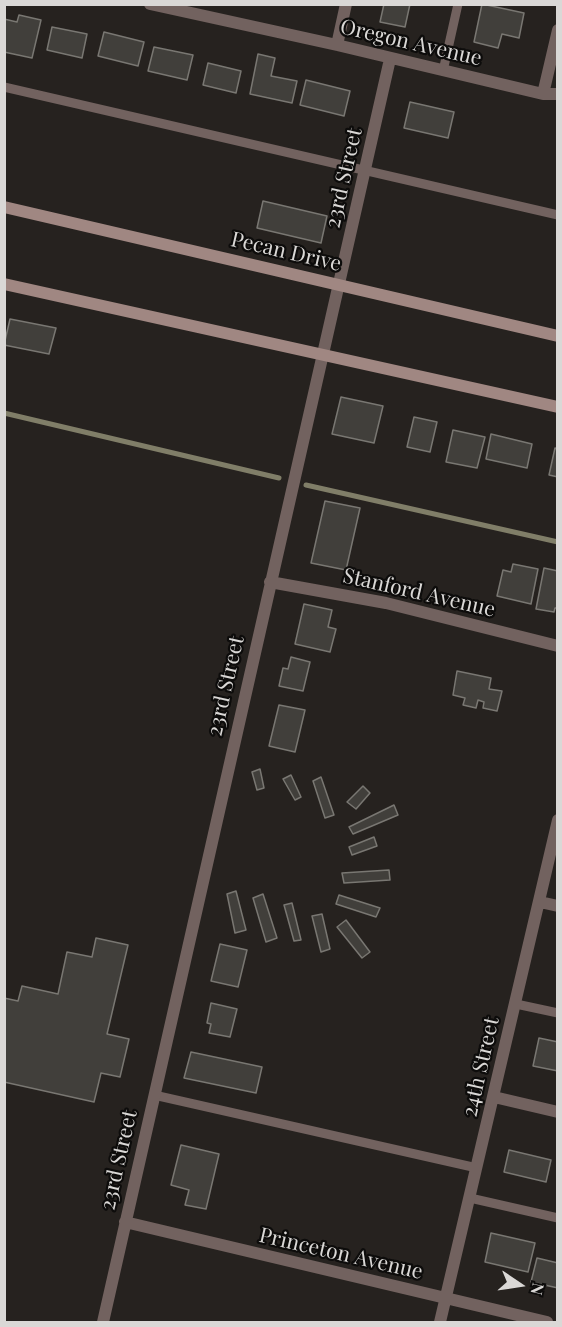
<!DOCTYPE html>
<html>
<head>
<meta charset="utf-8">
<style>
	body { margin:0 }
	#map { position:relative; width:562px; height:1327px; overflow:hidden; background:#26221f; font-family:"Playfair Display",serif }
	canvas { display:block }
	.frame { position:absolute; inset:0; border:6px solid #dad8d6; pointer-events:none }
	.north { position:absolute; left:490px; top:1255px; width:60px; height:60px; -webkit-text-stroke:4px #0d0c0b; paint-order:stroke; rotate:103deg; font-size:16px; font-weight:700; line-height:24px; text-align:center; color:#dad8d6 }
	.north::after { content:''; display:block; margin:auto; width:21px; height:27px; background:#dad8d6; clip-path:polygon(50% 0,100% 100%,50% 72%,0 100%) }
</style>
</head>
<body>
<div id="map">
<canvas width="562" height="1327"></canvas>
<div class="frame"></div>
<div class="north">N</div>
</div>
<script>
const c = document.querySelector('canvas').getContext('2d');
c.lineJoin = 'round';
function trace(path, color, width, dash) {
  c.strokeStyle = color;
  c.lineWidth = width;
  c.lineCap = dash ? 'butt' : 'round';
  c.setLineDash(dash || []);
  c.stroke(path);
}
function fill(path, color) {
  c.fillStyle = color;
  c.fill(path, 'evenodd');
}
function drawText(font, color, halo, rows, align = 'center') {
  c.font = font + ' "Playfair Display",serif';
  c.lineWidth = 4.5;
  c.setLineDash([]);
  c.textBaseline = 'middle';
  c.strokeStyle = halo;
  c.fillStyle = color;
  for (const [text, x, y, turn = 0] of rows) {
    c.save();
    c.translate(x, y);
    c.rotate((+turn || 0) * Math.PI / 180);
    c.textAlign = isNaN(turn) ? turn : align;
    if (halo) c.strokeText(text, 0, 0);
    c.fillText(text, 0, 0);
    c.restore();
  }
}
trace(new Path2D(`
	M4,413L279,478
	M306,485L558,542`), '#807e68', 5);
const building = new Path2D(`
	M384,4H410L405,27L380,22Z
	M482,4L524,13L519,38L502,34L498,48L474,42Z
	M19,15L41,20L32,58L4,52V19L17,22Z
	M52,27L87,34L82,58L47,50Z
	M104,32L144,42L138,66L98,56Z
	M154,47L193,55L187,80L148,71Z
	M258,54L275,58L271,76L297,81L292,103L250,94Z
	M208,63L241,71L236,93L203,85Z
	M306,80L350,91L344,116L300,105Z
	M410,102L454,112L448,138L404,128Z
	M263,201L327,216L321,243L257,228Z
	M10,319L56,328L49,354L4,345Z
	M341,397L383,406L374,443L332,434Z
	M414,417L437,422L430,452L407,447Z
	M453,430L485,437L477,468L446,462Z
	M491,434L532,444L527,468L486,459Z
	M555,448L558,449V477L549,475Z
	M325,501L360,508L346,570L311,563Z
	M513,564L538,569L531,604L497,596L503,570L511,572Z
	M544,568L558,571V608H555L554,612L536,609Z
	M304,604L332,610L328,627L336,629L330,652L295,644Z
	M291,657L310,662L303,691L279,686L283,668L288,669Z
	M457,671L491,678L489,689L502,691L497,711L483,708L484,702L478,700L476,708L463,705L465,698L453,695Z
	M279,705L305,710L295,752L269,746Z
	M260,769L264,788L257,790L252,772Z
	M291,775L301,797L295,800L283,779Z
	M321,777L334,815L325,818L313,781Z
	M363,786L370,793L356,809L347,802Z
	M394,805L398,815L353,834L349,827Z
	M374,837L377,846L352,855L349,847Z
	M389,870L390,880L344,883L342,873Z
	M236,891L246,930L235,933L227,894Z
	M263,894L277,938L266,942L253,898Z
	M339,895L380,908L376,917L336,904Z
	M292,903L301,940L294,941L284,905Z
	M322,914L330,949L321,952L312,916Z
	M346,920L370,952L362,958L337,927Z
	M96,938L128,945L107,1034L129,1039L120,1077L101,1073L94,1102L4,1082V998L18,1001L22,986L58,994L67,952L92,957Z
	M220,944L247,950L238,987L211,981Z
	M211,1003L237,1009L230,1037L209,1033L211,1024L207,1023Z
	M539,1038L558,1042V1071L533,1066Z
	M191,1052L262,1067L256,1093L184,1078Z
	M181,1145L219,1154L206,1209L185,1205L189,1190L171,1185Z
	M509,1150L551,1160L546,1182L504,1172Z
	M491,1233L535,1243L528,1272L485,1262Z
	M537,1258L558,1263V1288L531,1282Z`);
fill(building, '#413f3b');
trace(building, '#797772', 1.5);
trace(new Path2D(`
	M443,71L458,4
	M4,87L558,215
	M516,1004L558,1013
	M154,1095L477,1168
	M470,1198L558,1218`), '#72625f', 9);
trace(new Path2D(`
	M150,4L337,45L543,94H558
	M337,45L346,4
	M543,94L558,30
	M270,582L386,603L558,646
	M540,902L558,906
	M494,1097L558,1112
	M125,1222L547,1322
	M103,1322L390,59
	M440,1322L558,820`), '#72625f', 12);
trace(new Path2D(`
	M4,207L558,336
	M4,284L558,407`), '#a08782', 12);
drawText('21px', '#dad8d6', '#0d0c0b', [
	["Oregon Avenue",411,43,13],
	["23rd Street",344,178,-77],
	["Pecan Drive",286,252,13],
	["Stanford Avenue",419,593,13],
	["23rd Street",226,686,-77],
	["24th Street",481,1067,-77],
	["23rd Street",119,1160,-77],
	["Princeton Avenue",341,1254,13]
]);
</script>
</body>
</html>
